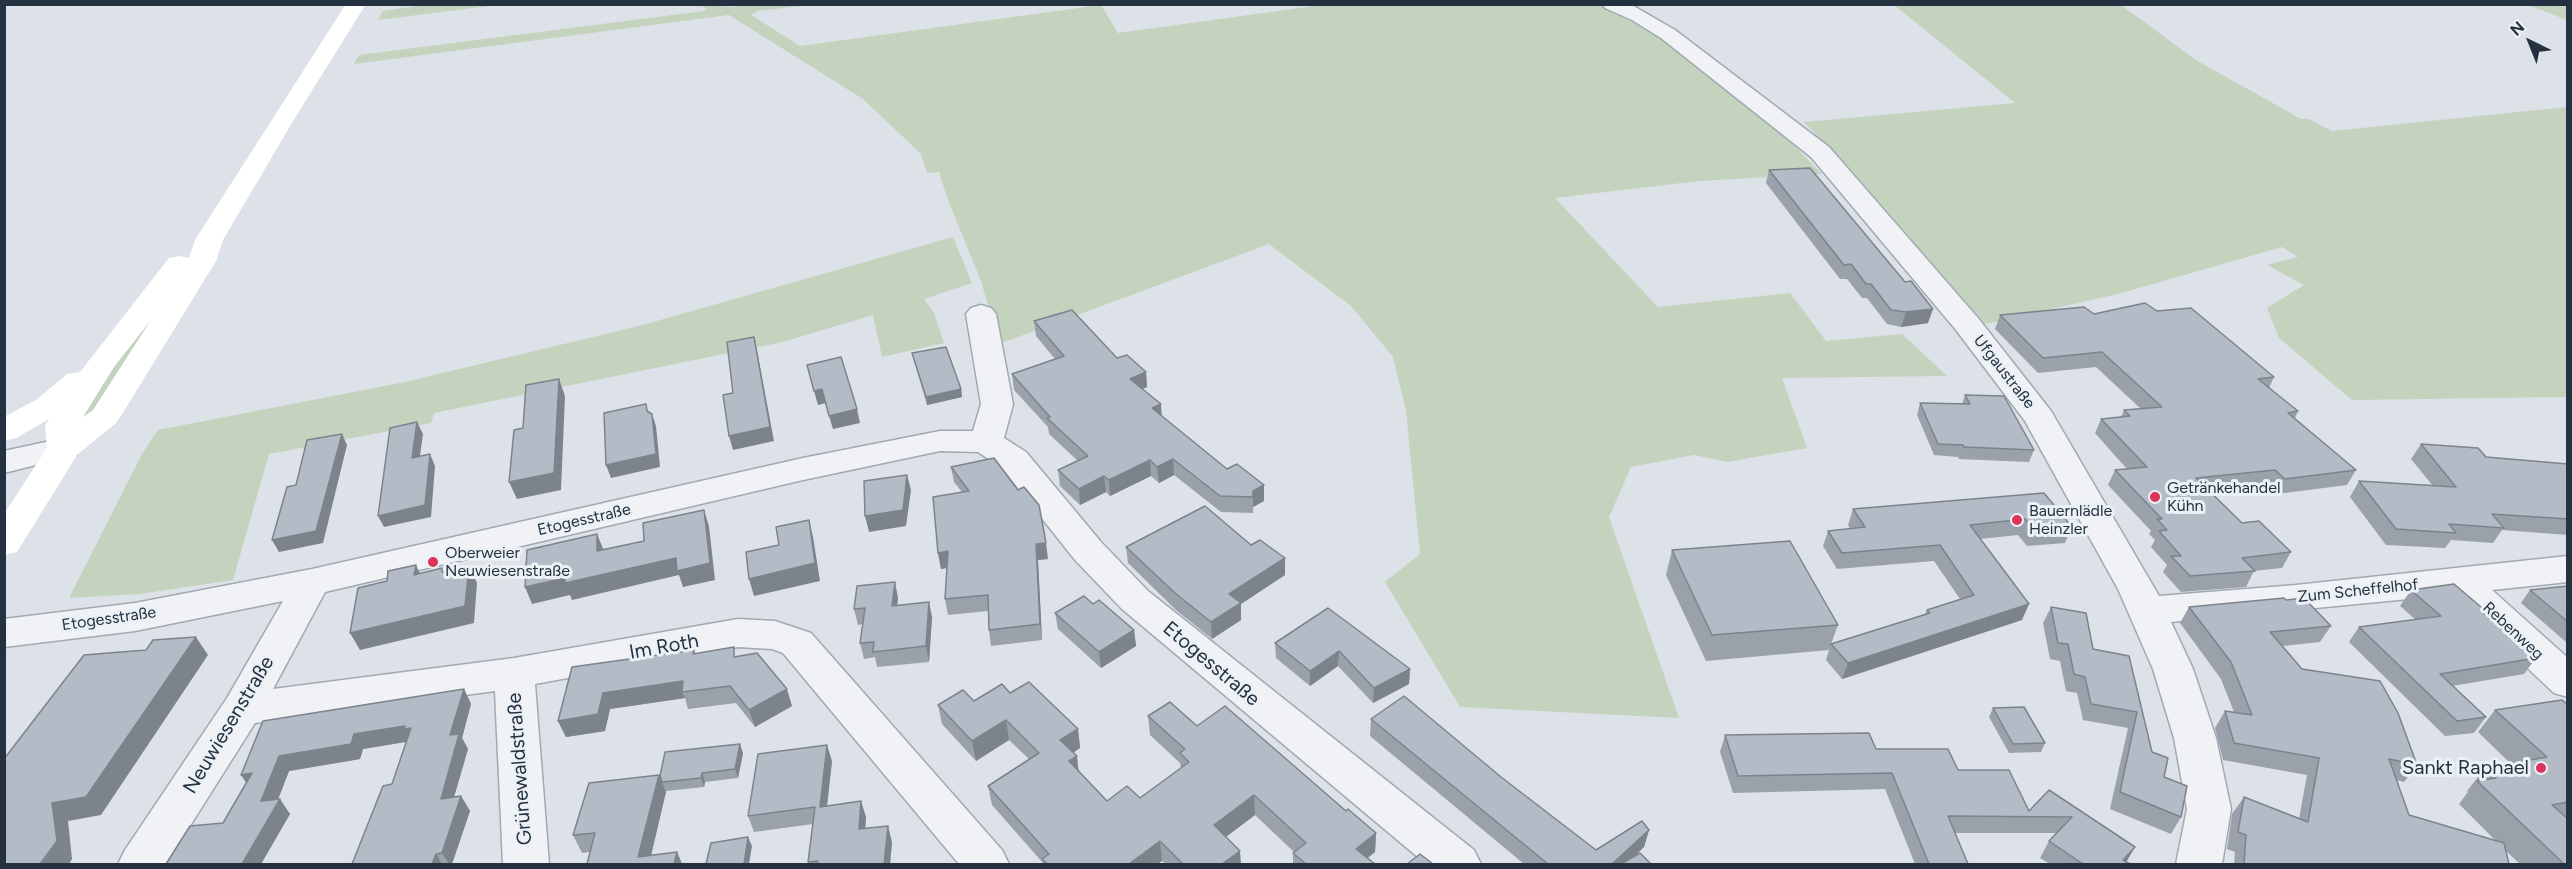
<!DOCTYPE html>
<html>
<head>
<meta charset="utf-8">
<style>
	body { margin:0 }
	#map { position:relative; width:2572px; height:869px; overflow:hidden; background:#dce2e8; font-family:Figtree,sans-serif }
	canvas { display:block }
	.frame { position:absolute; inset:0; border:6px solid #243140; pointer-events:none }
	.north { position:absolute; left:2500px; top:12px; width:60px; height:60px; -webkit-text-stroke:4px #ecf1f6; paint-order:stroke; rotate:317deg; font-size:16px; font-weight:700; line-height:24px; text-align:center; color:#243140 }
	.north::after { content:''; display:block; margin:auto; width:21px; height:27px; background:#243140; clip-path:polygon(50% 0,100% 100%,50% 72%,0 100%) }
</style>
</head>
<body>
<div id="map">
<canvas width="2572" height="869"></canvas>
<div class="frame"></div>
<div class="north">N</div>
</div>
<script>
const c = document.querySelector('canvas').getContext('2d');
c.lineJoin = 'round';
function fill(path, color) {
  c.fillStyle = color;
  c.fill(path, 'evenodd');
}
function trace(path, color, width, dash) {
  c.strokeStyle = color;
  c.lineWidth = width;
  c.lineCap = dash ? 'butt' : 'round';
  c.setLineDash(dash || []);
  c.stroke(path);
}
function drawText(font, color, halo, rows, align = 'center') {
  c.font = font + ' Figtree,sans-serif';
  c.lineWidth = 6;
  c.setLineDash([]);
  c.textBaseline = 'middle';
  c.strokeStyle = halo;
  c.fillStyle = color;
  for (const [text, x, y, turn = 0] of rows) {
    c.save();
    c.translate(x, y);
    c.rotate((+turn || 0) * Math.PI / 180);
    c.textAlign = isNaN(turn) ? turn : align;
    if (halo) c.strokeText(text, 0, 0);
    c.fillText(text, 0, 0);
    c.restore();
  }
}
fill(new Path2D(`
	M430,4H497V5L378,20L383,11Z
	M695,4L731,7L751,4L810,5L757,11L751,15L800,46L1101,5L1118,33L1329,4L1604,5L1642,22L1783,134L1822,174L1699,181L1555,198L1658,307L1790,293L1826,341L1902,334L1947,376L1782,378L1807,448L1727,462L1694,455L1631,467L1609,517L1679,718L1460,707L1385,582L1420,554L1406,411L1393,357L1351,306L1269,244L999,344L981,281L948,200L939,172L927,173L921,154L863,99L729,15L354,64L359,55L704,11L707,8Z
	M1893,4L2121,5L2196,60L2301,119H2309L2332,131L2567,107V397L2352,400L2279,338L2267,308L2304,285L2267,265L2298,257L2282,247L2118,294L1985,324L1846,165L1804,122L2015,103Z
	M2528,5H2567V20L2531,6Z
	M953,237L972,283L924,299L934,313L944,343L882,357L873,315L783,342L434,413L431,423L269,454L233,580L140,594L69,598L142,454L158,430L405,382L639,326Z
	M187,262L96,415L73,420Z`), '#c4d3bd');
const minor = new Path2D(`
	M1602,4H1630L1675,30L1829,147L1978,318L2051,411L2159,596L2296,585L2568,556V582L2492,590L2568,658V697L2554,693L2450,595L2171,622L2193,669L2216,738L2231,809L2222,864H2176L2187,809L2174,738L2153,669L2118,589L2025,421L1956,330L1811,157L1661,38L1632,20L1605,8Z
	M981,305L991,308L996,314L1013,404L1004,438L1026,452L1101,542L1148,591L1474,850L1481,864H1426L1122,609L1075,560L1002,468L978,452L940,451L803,480L325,592L273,689L514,658L738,619L775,621L811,633L1002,850L1009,864H959L783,653L772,649L738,647L535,684L549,864H503L495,691L255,723L166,864H118L125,850L227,698L283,601L135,631L4,647V619L135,603L312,569L803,458L940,431H973L981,404L966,314L971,308Z
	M64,438L76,441L81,448L76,455L4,473V451Z`);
trace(minor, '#a1a9b2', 3);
fill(minor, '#f0f2f6');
fill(new Path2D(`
	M346,4H366L293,121L223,240L216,261L121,416L116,423L77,455L17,552L4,555V514L47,448L45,426L49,419L16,438L4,441V417L36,400L67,374L80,372L169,258L179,256L189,258L195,240ZM151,320L93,410L83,417L114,367Z`), '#fff');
fill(new Path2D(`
	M1769,170L1928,323L1901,327L1887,324L1867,298H1862L1847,279H1840L1766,183Z
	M2157,311L2274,377L2269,388L2298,411L2295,418L2356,470L2347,485L2277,494L2266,485L2209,491L2242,523L2291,552L2282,568L2254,571L2246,587L2181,592L2163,572L2167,565L2151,547L2155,540L2149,534L2151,531L2108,485L2115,470L2127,469L2095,433L2101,419L2121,417L2124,410L2141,409L2096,367L2038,373L1995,329L2000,315L2094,314Z
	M1034,321L1146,372L1147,387L1142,389L1161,404V416L1227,469L1264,485V501L1253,507V513L1221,512L1174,475L1159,483L1151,476L1110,496L1106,492L1080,505L1060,486L1058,470L1078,461L1049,434L1048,427L1014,390L1012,374L1055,359L1036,336Z
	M912,353L961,389L962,397L927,405Z
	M1965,395L2034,450L2029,462L1959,459L1958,457L1934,455L1917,415L1920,403L1962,404Z
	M2421,444L2486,457L2568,464V535L2502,530L2493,543L2451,540L2445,548L2386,545L2350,497L2359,481L2433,486L2411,459Z
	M951,467L1048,559L1038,560L1042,640L991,646L989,630L988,611L948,615L945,599L947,568L941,569L938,553L962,492L954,482Z
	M2044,493L2072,527L2065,543L2027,546L2018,535L1980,539L2022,620L1842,679L1826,660L1829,650L1706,661L1666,575L1672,550L1838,625L1831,644L1925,614L1927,610L1960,599L1934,561L1837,569L1823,546L1828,531L1850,529L1848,525L1853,509Z
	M1126,547L1285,575L1241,604V620L1212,639L1176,610L1128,563Z
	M2568,586V642H2566L2521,603L2530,590Z
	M2411,590L2488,613L2486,616L2536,658L2524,674L2452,686L2486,717L2474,733L2445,736L2349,642L2359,627L2416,620L2400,606Z
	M898,598L897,605L932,617L929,662L877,667L875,657L864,659L860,643L863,624L858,625L854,609Z
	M2286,600L2331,626L2320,642L2283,646L2302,669L2417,765L2404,782L2397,780L2409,815L2496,841L2459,804L2468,792L2467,791L2485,768L2511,764L2478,732L2495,710L2568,705V864H2520L2505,850L2509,864H2234L2235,852L2227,849L2232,814L2244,797L2299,819L2307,775L2223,760L2215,728L2225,711L2234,712L2221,679L2180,623L2189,607Z
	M1093,604L1134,630L1136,646L1101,668L1058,629L1055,613Z
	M2051,607L2093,649L2129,656L2152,752L2181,817L2171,834L2110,809L2128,728L2083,720L2077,693L2066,691L2060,661L2050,659L2043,623Z
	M1328,608L1410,669L1409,684L1373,703L1338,666L1310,686L1276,658L1275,643Z
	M694,650L696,654L737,656L792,706L755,727L736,703L688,709L685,698L610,709L605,731L566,737L558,721Z
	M464,689L471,704L462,738L468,749L454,797L461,796L470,811L452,864H352L392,784L406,742L363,749L360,759L289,771L278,800L290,814L261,864H166L223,823L246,783Z
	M1010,693L1078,729L1080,748L1073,753L1079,771L1107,801L1140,798L1181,768L1180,763L1150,735L1148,716L1197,726L1346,811L1376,833L1375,852L1367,858L1375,864H1293V853L1294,852L1255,815L1226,837L1241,864H1166L1162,861L1157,864H1043V863L992,805L988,786L1029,759L1009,740L976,761L942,724L938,705L974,701Z
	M1993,708L2045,743L2041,752L2009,753L1989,717Z
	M1371,719L1501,777L1596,850L1649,830L1644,847L1635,856L1651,864H1524L1370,736Z
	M1725,735L1876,749L1958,770L2029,811L2049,790L2135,847L2126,862L2130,864H2050L2040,858L2049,841L2057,833H1955L1968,864H1915L1885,789L1733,793L1720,752Z
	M743,753L738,778L705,782L704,787L666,791L651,855L677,852L682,864H587L590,852L582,853L573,835L660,776Z
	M832,761L827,806L866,817L865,829L892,842L890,864H808V862L813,824L754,832L748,816Z`), '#9aa1aa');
fill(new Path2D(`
	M1933,309L1928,323L1901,327L1906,312Z
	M754,337L757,351L774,441L733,450L729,436Z
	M1146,372L1147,387L1131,394L1130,379Z
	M559,379L565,396L561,490L517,499L509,482Z
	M822,389L826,403L818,405L814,391Z
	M961,389L962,397L927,405L926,397Z
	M1161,404L1162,420L1152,408Z
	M857,409L860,423L833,429L829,416Z
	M652,414L656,426L660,467L611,478L606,465Z
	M417,422L423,434L418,470L412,458Z
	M342,434L347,445L323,543L279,552L272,540Z
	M430,454L435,466L431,517L384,527L378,516Z
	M1173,459L1174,475L1159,483L1157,467Z
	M1150,460L1151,476L1110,496L1109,480Z
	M907,475L911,490L906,526L869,532L865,516Z
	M1104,476L1106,492L1080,505L1079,489Z
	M1264,485V501L1253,507V513V491Z
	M704,510L709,526L715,580L683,587L679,575L572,600L570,595L532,604L525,587L565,578L567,583Z
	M809,520L813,537L820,581L754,596L749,579Z
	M597,534L604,551H597Z
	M1046,543L1048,559L1038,560L1042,640L1040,624L1036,544Z
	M948,551L951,567L941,569L938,553Z
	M1285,558V575L1241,604V620L1212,639L1211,622L1229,594Z
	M416,565L424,582L414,575Z
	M469,566L477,583L474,623L360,650L350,633Z
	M895,582L898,598L895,621L892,606Z
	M929,602L932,617L929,662L926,646Z
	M2029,604L2022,620L1842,679L1848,663Z
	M1134,630L1136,646L1101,668L1099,652Z
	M196,637L208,655L101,815L68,821L72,859L69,864H40L52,803Z
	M1339,651L1338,666L1310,686V671Z
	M1410,669L1409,684L1373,703L1374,688Z
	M683,681L682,692L685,698L610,709L605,731L566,737L558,721L603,693Z
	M464,689L471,704L462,738L468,749L449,814L441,799L450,735Z
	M787,689L792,706L755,727L749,710Z
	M1006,720L1009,740L976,761L972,741Z
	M405,726L411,728V741L363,749L360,759L289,771L274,809L280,799L290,814L261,864H242L261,801L279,756L354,734Z
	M1078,729L1080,748L1063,759L1060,740Z
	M740,744L743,753L738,778L735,769Z
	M827,745L832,761L825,823L820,807Z
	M1077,756L1079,776L1069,761Z
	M252,773L251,790L241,775Z
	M702,773L705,782L704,787L701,778Z
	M659,775L666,792L649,864L638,857Z
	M1254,795L1255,815L1215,845L1214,825Z
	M461,796L470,811L452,864H449L442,853Z
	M861,801L866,817L864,845L859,829Z
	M888,826L892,842L890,864H884Z
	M1649,830L1644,847L1626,864H1612Z
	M1376,833L1375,852L1360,864L1356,849Z
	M748,837L752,846L749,864H744Z
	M1160,841L1162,861L1157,864H1129Z
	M2135,847L2125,864L2123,860Z
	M1240,851L1241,864H1222Z
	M677,852L682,864H674Z
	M436,854L442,864H432Z`), '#7d838b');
const building = new Path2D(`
	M1810,168L1905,282L1911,281L1933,309L1906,312L1891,310L1871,284H1866L1851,264L1844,265L1769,170Z
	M2145,303L2157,311L2191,308L2274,377L2258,379L2298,411L2288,413L2356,470L2285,479L2275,470L2196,478L2242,523L2259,521L2291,552L2242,558L2255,571L2190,576L2171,556H2181L2159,531L2167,530L2157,519H2162L2115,470L2147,467L2101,419L2130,416L2124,410L2162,407L2102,352L2043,358L2000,315L2084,307L2094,314Z
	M1072,310L1117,358L1127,355L1146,372L1130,379L1161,404L1152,408L1227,469L1237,464L1264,485L1253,491V497L1220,496L1173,459L1157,467L1150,460L1109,480L1104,476L1079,489L1058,470L1088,456L1047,418L1050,417L1012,374L1064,356L1034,321Z
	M754,337L770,427L729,436L723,395L733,393L727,342Z
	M946,347L961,389L926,397L912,353Z
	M841,357L857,409L829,416L822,389L814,391L807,365Z
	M559,379L554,473L509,482L514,430L523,428L526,385Z
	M1965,395L2004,396L2034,450L1964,447L1963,445L1938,444L1920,403L1970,404Z
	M646,404L647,411L652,414L656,454L606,465L604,413Z
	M417,422L412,458L430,454L425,505L378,516L390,428Z
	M342,434L316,531L272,540L287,487L296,485L307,440Z
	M2421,444L2478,448L2486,457L2568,464V519L2492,514L2504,528L2449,524L2456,533L2396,529L2359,481L2456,487Z
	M994,458L1018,490L1024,487L1039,505L1046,543L1036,544L1040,624L989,630L988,595L945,599L948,551L938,553L933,497L969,491L951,467Z
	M907,475L903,510L865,516L864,481Z
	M2044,493L2072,527L2034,530L2025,519L1970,525L2029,604L1848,663L1831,644L1930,613L1927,610L1974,595L1940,545L1842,553L1828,531L1865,527L1853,509Z
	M1205,506L1251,545L1260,540L1285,558L1229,594L1241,603L1211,622L1175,593L1126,547Z
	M704,510L710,563L677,571L676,558L565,583V578L525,587L527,550L597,534V551L644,541L643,523Z
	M809,520L815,563L749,579L746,552L779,545L776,527Z
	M1790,541L1838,625L1712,635L1672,550Z
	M416,565L414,575L442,568V572L469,566L465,606L350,633L358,588L387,581L388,571Z
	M895,582L892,606L929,602L926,646L873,652L874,642L860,643L865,608L854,609L857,586Z
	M2454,584L2488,613H2483L2536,658L2440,674L2486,717L2457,721L2359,627L2441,616L2411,590Z
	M2568,586V622L2530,590Z
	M1084,596L1093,604L1099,600L1134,630L1099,652L1055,613Z
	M2284,598L2286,600L2304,598L2331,626L2270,632L2302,669L2380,681L2398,713L2417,765L2389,759L2409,815L2504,843L2509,864H2244L2246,835L2238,832L2244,797L2308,822L2319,758L2234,743L2225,711L2252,715L2231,662L2189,607Z
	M2051,607L2086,613L2093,649L2129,656L2152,752L2168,758L2164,777L2187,786L2181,817L2120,792L2137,712L2091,704L2085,677L2074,674L2068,644L2058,643Z
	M1328,608L1410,669L1374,688L1339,651L1310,671L1275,643Z
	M196,637L86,797L52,803L57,841L40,864H4V759L84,655L146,650L153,640Z
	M734,647V657L757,653L787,689L749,710L730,686L682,692L683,681L603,693L598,714L558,721L572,667L694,650L693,654Z
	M1029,682L1078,729L1060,740L1077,756L1069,761L1107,801L1127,786L1140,798L1189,762L1180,753L1185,749L1148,716L1170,702L1197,726L1225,706L1346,811L1348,809L1376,833L1356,849L1375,864H1306L1293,853L1306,843L1254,795L1214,825L1240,851L1222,864H1183L1160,841L1129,864H1048L1042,859L1049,854L988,786L1039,753L1006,720L972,741L938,705L963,690L974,701L1002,684L1010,693Z
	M464,689L450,735L459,734L441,799L461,796L442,853L436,854L432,864H352L383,786L392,784L411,728L404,729L405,726L354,734L351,744L279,756L261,801L280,799L242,864H166L190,826L223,823L252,773L241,775L263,721Z
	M1404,696L1501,777L1596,850L1642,821L1649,830L1612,864H1548L1371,719Z
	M2562,700L2568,705V802L2552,805L2568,819V864H2564L2477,781L2496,778L2485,768L2547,757L2495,710Z
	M2024,707L2045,743L2013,744L1993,708Z
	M1869,733L1876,749H1948L1958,770H2009L2029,811L2049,790L2135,847L2123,860L2130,864H2083L2049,841L2072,817L1948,816L1968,864H1929L1892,773L1738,776L1725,735Z
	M740,744L735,769L702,773L701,778L662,782L660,776L665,752Z
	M827,745L820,807L861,801L859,829L888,826L884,864H817L818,861L808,862L815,807L748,816L758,754Z
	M659,775L638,857L677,852L674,864H587L595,833L573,835L589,783Z
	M748,837L744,864H706L711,843Z
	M1640,853L1651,864H1621Z
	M1420,854L1433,864H1407Z`);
fill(building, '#b3bbc6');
trace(building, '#7d838b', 1.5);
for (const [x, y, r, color] of [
	[2155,497,6,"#dc3359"],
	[2017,520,6,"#dc3359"],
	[433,562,6,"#dc3359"],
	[2541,768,6,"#dc3359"]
]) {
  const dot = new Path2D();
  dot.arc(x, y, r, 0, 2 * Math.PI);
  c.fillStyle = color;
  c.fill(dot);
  trace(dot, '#ecf1f6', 2);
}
drawText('16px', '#243140', '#ecf1f6', [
	["Ufgaustraße",2004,372,52],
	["Etogesstraße",584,520,-13],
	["Zum Scheffelhof",2358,591,-6],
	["Etogesstraße",109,619,-8],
	["Rebenweg",2513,631,43]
]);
drawText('16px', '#243140', '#ecf1f6', [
	["Getränkehandel",2167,488],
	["Kühn",2167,506],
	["Bauernlädle",2029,511],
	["Heinzler",2029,529],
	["Oberweier",445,553],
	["Neuwiesenstraße",445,571]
], 'left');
drawText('20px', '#243140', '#ecf1f6', [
	["Im Roth",664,647,-10],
	["Etogesstraße",1211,664,40],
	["Neuwiesenstraße",229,725,-59],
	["Grünewaldstraße",520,769,-94]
]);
drawText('20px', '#243140', '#ecf1f6', [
	["Sankt Raphael",2529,768]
], 'right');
</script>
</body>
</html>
